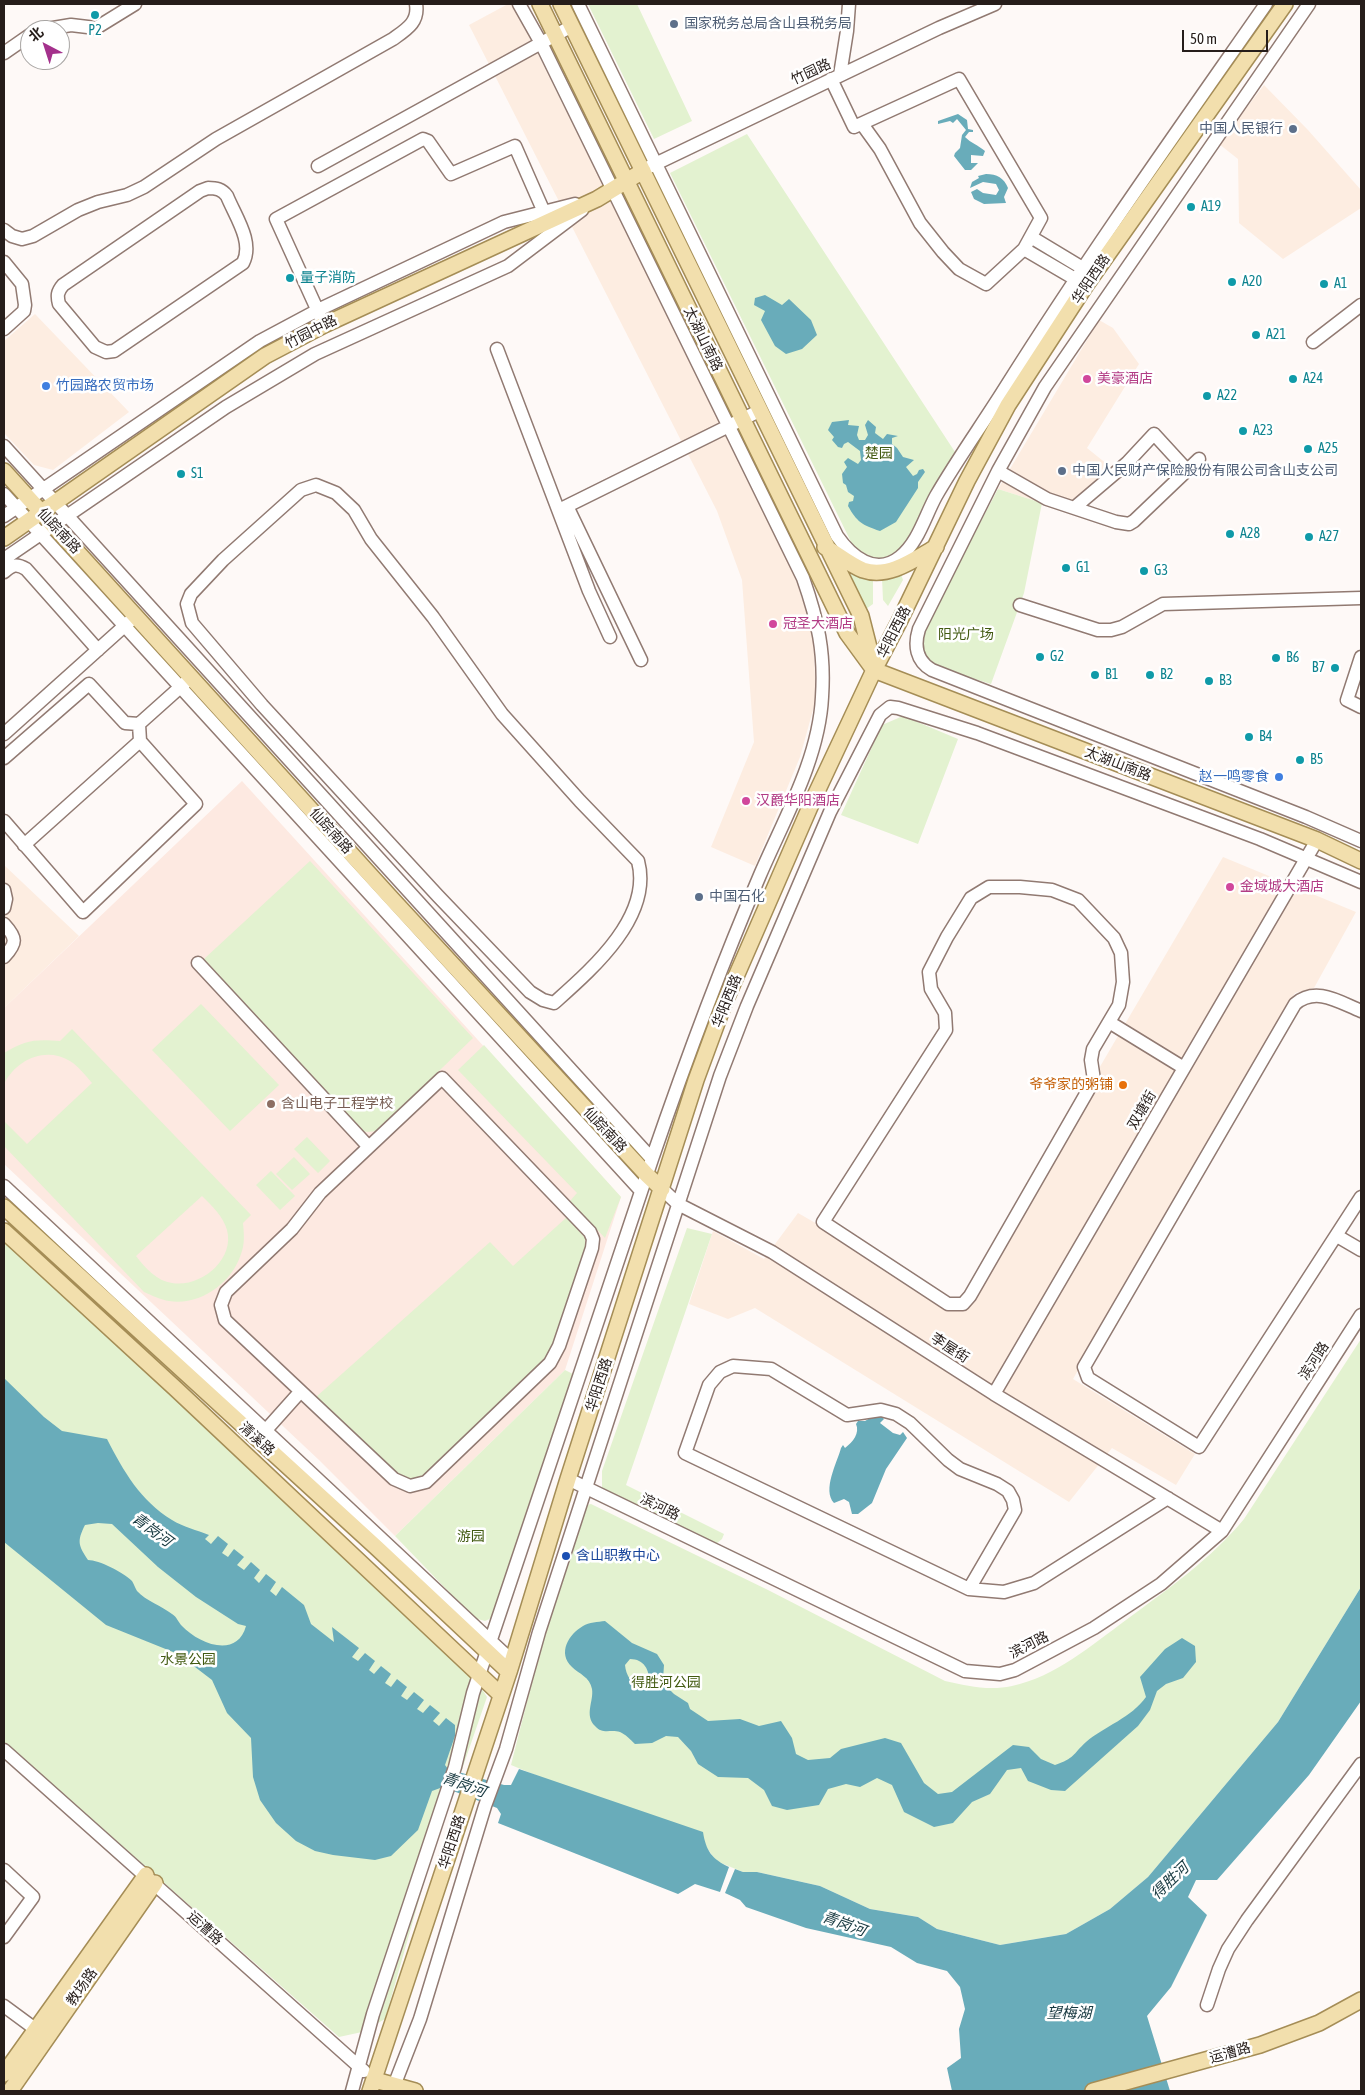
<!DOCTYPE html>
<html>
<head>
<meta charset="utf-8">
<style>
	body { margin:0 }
	#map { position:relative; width:1365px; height:2095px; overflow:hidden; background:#fef9f7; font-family:"Asap Condensed","Noto Sans SC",sans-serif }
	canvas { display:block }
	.frame { position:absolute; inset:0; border:5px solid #261d1a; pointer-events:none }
	.north { position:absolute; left:20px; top:20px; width:50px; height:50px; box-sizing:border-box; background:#fff; border:1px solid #a8a5a3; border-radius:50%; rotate:320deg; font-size:14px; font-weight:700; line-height:20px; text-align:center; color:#261d1a }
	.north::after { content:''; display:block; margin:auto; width:18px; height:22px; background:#a4318c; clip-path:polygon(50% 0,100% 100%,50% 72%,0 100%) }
	.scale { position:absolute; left:1182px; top:30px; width:86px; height:22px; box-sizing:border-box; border:2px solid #261d1a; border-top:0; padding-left:6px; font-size:15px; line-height:18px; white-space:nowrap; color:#261d1a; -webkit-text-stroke:4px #fff; paint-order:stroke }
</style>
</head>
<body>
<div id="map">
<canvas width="1365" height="2095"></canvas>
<div class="frame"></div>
<div class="north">北</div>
<div class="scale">50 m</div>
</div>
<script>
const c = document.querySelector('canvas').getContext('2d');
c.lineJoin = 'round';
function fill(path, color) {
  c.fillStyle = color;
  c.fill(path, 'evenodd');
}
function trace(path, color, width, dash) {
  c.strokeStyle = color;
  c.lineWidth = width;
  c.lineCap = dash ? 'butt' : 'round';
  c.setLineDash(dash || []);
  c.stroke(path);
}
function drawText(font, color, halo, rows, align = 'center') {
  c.font = font + ' "Asap Condensed","Noto Sans SC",sans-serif';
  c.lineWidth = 5;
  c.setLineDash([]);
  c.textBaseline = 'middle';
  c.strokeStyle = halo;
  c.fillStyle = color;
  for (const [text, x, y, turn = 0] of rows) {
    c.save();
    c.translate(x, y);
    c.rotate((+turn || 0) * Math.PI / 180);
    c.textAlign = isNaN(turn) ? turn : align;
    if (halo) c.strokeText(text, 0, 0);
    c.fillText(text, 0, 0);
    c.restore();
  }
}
fill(new Path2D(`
	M508,4H513L787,555L813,629L816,699L800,757L755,866L711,847L754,742L742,580L717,511L469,25Z
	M1264,85L1308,130L1361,190V208L1283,259L1239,223L1238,159L1219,144Z
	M35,314L129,412L53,470L34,465L4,433V341Z
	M1099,320L1113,328L1139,364L1087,448L1113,469L1067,511L998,489Z
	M1223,857L1356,912L1314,988L1295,993L1073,1379L1195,1454L1176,1485L1112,1448L1069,1502L755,1308L728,1319L689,1304L713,1231L764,1259L798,1213L950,1300L966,1295Z
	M4,865L79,936L4,1008Z`), '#fdede1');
fill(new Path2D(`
	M242,781L621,1197L565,1370L395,1536L319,1460L4,1164V1008Z`), '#fde9e1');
fill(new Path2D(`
	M588,4H637L692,121L654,139Z
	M747,134L955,452L908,544L887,560H871L854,548L670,173Z
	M998,489L1042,503L1024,593L991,684L929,665L922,658L923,631Z
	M853,572L873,578V604L866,609L850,576Z
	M901,574L903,580L888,606L883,600L882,578Z
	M903,716L958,739L918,844L841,815L882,725Z
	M310,861L473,1038L377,1131L368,1132L362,1131L204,959Z
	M201,1004L279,1085L230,1131L152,1050Z
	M72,1029L251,1215L243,1223C244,1234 245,1244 241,1254C232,1283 200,1306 169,1301C161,1300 151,1295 144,1292L4,1146V1117L5,1122L27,1144L92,1083C86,1076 78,1066 70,1061C45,1046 16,1060 4,1084V1053C25,1040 35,1039 60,1041ZM202,1196C212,1206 223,1216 227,1230C235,1260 200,1288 172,1283C157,1281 145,1268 136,1256Z
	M484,1045L621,1197L605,1238L570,1201L577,1193L458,1070Z
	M307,1137L330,1161L318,1173L294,1149Z
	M294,1157L310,1174L292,1190L276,1174Z
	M271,1171L295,1196L280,1210L256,1185Z
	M567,1217L585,1238V1254L548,1359L426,1479L417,1482L398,1476L316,1397L490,1242L513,1266Z
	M687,1228L712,1234L626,1485L724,1534L722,1539L716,1544L708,1543L602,1490V1471Z
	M4,1239L172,1394L476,1680L487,1697L429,1865L385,2019L362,2032L339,2037L4,1742Z
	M1361,1339V1587L1278,1722L1148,1877L1110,1909L1066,1934L1000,1945L937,1929L918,1917L870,1909L820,1886L757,1872H743L716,1861L705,1845L511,1765L576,1508L591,1504L768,1590L945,1681C967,1686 989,1691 1012,1686C1055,1677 1092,1645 1126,1620C1168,1589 1211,1559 1244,1519Z
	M565,1370L575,1375L496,1616L485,1621L474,1618L395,1536Z`), '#e3f2d0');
fill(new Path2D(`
	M958,114L967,120L968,129L973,130V132H969L965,137C971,143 978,145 985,151L983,156L971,155V163H978L971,170H965L954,156L955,153L960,148L962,135L966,130L957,119L953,123L950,121L938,124V121Z
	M986,174C997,174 1004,178 1008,188L1004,197L1006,203L984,204L974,199L971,192L977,189L983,193L996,195L999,190L996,184L983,182L970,188L972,182L979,178L978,176Z
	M765,295L782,305L789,299L811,320L817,335L802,349L786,354L775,346L761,320L765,311L754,305L755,298Z
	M849,420L848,425L859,426L857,435L859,440H865L868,435L865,425L868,420L876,427L875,433L883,439L887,434L898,436L892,438V444L897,448L903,457L914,460L906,467L913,476L917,474L919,470L923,469L925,472L918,482V488L896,522L880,531C862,525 857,522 848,506L849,502L853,501L854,496L848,492L846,485L843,483L842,474L847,467L844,462L848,458L858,464L861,460L860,451L848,442L844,444L842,448L838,447L832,440L834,437L828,430L832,422Z
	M4,1378L44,1417L62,1431L107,1439C124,1472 140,1500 172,1520C183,1527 197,1530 209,1535L205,1539L211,1544L218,1536L228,1544L222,1553L228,1557L234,1549L244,1557L237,1565L244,1570L251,1562L260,1570L254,1578L259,1583L266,1574L276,1582L270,1591L276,1596L282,1587L304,1605L311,1624L334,1642L332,1627L359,1648L352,1657L358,1661L365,1653L375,1661L369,1670L374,1674L381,1666L391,1674L385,1683L391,1687L397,1679L407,1687L401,1696L407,1700L414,1692L424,1700L417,1709L423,1713L430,1705L440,1713L433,1721L439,1726L446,1718L455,1725V1736L445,1765L448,1769L504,1785H511L519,1769L703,1832C706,1851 712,1859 729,1867L720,1892L695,1884L678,1894L498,1823L501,1814L497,1808L443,1787L432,1791L418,1830L391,1856L375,1860L333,1855L315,1851L296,1841L276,1823L260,1800L253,1777L251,1738L227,1713L212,1680L178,1654L106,1625L4,1542ZM98,1523L112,1524L158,1567L196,1597L238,1624L246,1626C237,1659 199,1644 182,1626C178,1622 177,1617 172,1614C162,1606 146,1601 137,1591C135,1588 134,1584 132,1581C123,1572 99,1560 88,1560C78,1545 77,1541 85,1525Z
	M872,1417H882L884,1419L880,1423L893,1433L900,1435L903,1432L907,1438L886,1469L872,1503L858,1514H852L849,1502L844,1499L834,1503C822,1490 837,1463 841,1448L843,1445L845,1448C853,1442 860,1433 856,1424L858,1421H865Z
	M1361,1587V1701L1309,1775L1217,1880H1196L1188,1897L1207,1915L1171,1987L1147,2016L1170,2091H952L947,2068L961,2058L959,2029L965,2009L960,1987L947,1971L917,1963L891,1947L806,1928L746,1907L740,1900L725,1893L735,1869L743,1872H757L820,1886L870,1909L918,1917L937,1929L1000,1945L1066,1934L1110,1909L1148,1877L1278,1722Z
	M605,1621L632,1643L657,1654L664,1665L663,1680L667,1687L674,1694L688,1703L690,1709L708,1721L740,1719L759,1726L781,1721L792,1738L796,1754L808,1760L830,1758L841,1749L885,1738L901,1743L924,1783L938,1794L952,1792L1013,1745L1029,1747L1041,1759L1055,1765C1075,1758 1072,1755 1086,1742C1105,1726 1131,1718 1146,1697L1140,1677L1165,1649L1182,1638L1195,1646L1196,1662L1183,1678L1166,1684L1157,1691L1150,1710L1138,1726L1065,1791L1051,1790L1028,1781L1021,1768L1007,1770L990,1794L972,1802L953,1823L934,1827L904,1812L892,1785L877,1778L860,1787L846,1784L828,1789L819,1805L787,1810L772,1806L764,1790L748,1778L718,1777L698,1764L691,1751L678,1737L666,1736L652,1743L635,1744C631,1740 625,1734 620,1732C610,1729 603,1735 595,1726C584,1715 594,1701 592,1689C590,1677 579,1674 572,1667C557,1653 569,1634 583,1626C589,1622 598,1622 605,1621ZM630,1659C644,1659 650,1670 649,1683C636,1691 626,1678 625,1665Z`), '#69acba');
const minor = new Path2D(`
	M578,4L837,536C851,556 875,577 900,557C918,543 925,516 936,496C958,458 984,422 1007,385C1089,255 1178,130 1266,4
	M1309,4L1045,387L998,471L919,629C914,645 916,661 932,670L1306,817L1361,841
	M41,30L71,25L96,28L135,4
	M4,53L30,35
	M840,75L847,31L849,4
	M831,79L854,127L959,79L1041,218L1024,249L986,284L959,269L943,252L920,223L880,149L862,124
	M318,166L572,26
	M649,167L939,28L995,4
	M208,188C216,188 222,189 227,196C235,216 254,242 243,263L114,351L106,352L95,347L59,304C57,296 57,292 63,285L200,191Z
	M4,230L12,236L22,239L33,236L78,210L98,202L127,195L144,187L216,139L393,39C407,29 419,22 416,4
	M1031,237L1089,272
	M1024,249L1082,283
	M4,262L22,284L25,305L24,311L4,329
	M321,318L276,219L423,139L428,141L451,174L515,146L547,219
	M1313,342L1361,305
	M497,349L589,591L610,637
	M4,446L652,1159
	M998,471L1047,499L1116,522L1129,524L1134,521L1199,459
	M316,485L336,493L354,510L371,539L433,617L502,714L580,801L638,861C653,917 591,970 554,1003L543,1000L530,992L438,896L262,705L192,623L187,604L191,594L223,560L301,490Z
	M4,494L641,1191
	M567,506L641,660
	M1074,508L1127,463L1154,434L1187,470
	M559,510L759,411
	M4,516L260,341L318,310L504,222L575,204
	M4,559L226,407L315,354L508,266L582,210
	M4,572C12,565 16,563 26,569L98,650
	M1020,605L1098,630H1111L1122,627L1163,604L1361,598
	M1361,657L1347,700L1361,707
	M4,734L130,621
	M4,758L89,684L125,723L139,724
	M4,821L83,912L196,804L140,741
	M24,845L140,741L139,724L186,682
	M989,887H1020L1052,890L1078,900L1114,938L1121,953L1123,982L1119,1005L1093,1049L1091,1060L1094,1080L970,1296L963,1304H948L823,1222L946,1030L945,1013L931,989L929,972L947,937L971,898Z
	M4,890L6,899L4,908
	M4,924C17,938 17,943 4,957
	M198,963L368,1146
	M1361,1011C1339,1002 1316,986 1295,1004L1084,1367L1088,1378L1199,1447L1361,1197
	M1109,1022L1184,1068
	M442,1078L590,1232L593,1239L592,1248L559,1346L550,1363L426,1482L410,1486L394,1479L225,1320L221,1305L226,1292L292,1229L320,1193Z
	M4,1186L512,1661
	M662,1189L678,1204L772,1252L994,1394L1222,1531
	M1337,1236L1361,1250
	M994,1394L1317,840
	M266,1430L300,1392
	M568,1479L965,1671L1000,1674L1015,1670L1094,1628L1161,1584L1222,1531L1361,1315
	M969,1589L1015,1510L1013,1500L1008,1491L997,1484L960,1469L948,1460L910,1423L896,1414L881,1410L847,1415L771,1369L733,1366L720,1372L709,1385L685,1453L969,1589L1004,1592L1034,1583L1168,1498
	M4,1750L364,2071
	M4,1870L33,1897L4,1937
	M1207,2005L1219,1969L1228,1949L1247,1920L1361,1764
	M4,2006L42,2034
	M352,2091L373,2014L455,1767L473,1693L652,1159C685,1063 720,968 760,875C784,819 819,759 822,697C825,652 818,621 803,578L541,43L519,4
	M392,2091L420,2019L485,1806L506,1749L539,1632L720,1076L747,1006L830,812L880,715L890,707L898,708L977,733L1260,839L1361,882`);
const major = new Path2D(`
	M540,4L847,633L874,670L1317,840L1361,861
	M561,4L861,616L873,663
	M4,471L392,899L647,1175L662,1189
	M4,538L265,356L324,325L597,199L643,171
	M825,547C837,554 850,565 863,570C889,579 915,559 936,547
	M4,1207L377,1548L509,1672
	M4,1231L176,1389L501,1695
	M4,2074L146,1875
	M375,2080L415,2091
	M10,2091L155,1883
	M370,2091L509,1672L568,1479L696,1080L724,1004L813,800L874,670L899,622L967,481L1008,405L1086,285L1285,4
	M1093,2091L1260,2045L1319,2023L1361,2000`);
trace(minor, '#917a72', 15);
trace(major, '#a58d56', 18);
trace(minor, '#fff', 12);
trace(major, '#f2dfad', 15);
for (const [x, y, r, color] of [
	[95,15,5,"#0f9aa8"],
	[674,24,5,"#5c6f8a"],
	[1293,129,5,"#5c6f8a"],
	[1191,207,5,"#0f9aa8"],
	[290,278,5,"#0f9aa8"],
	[1232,282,5,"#0f9aa8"],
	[1324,284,5,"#0f9aa8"],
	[1256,335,5,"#0f9aa8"],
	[1087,379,5,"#d1479c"],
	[1293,379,5,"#0f9aa8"],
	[46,386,5,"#3f7fe0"],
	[1207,396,5,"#0f9aa8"],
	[1243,431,5,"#0f9aa8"],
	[1308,449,5,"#0f9aa8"],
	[1062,471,5,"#5c6f8a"],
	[181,474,5,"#0f9aa8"],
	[1230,534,5,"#0f9aa8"],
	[1309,537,5,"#0f9aa8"],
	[1066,568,5,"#0f9aa8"],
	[1144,571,5,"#0f9aa8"],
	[773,624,5,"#d1479c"],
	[1040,657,5,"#0f9aa8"],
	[1276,658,5,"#0f9aa8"],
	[1335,668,5,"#0f9aa8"],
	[1095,675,5,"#0f9aa8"],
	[1150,675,5,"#0f9aa8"],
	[1209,681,5,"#0f9aa8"],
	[1249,737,5,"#0f9aa8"],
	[1300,760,5,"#0f9aa8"],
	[1279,777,5,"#3f7fe0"],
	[746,801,5,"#d1479c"],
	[1230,887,5,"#d1479c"],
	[699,897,5,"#5c6f8a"],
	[1123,1085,5,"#e8710a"],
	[271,1104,5,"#8d6e63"],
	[566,1556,5,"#1a4fb4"]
]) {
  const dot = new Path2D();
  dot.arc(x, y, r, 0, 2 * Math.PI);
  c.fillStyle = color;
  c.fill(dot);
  trace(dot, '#fff', 2);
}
drawText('14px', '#4e5e75', '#fff', [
	["国家税务总局含山县税务局",684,24],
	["中国人民银行",1283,129,"right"],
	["中国人民财产保险股份有限公司含山支公司",1072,471],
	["中国石化",709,897]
], 'left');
drawText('14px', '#0d838f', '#fff', [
	["P2",95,31,"center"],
	["A19",1201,207],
	["量子消防",300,278],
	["A20",1242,282],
	["A1",1334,284],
	["A21",1266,335],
	["A24",1303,379],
	["A22",1217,396],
	["A23",1253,431],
	["A25",1318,449],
	["S1",191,474],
	["A28",1240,534],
	["A27",1319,537],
	["G1",1076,568],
	["G3",1154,571],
	["G2",1050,657],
	["B6",1286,658],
	["B7",1325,668,"right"],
	["B1",1105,675],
	["B2",1160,675],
	["B3",1219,681],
	["B4",1259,737],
	["B5",1310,760]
], 'left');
drawText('14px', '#261d1a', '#fff', [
	["竹园路",811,72,-25],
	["华阳西路",1091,279,-56],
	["竹园中路",311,332,-27],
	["太湖山南路",703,339,64],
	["仙踪南路",59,531,47],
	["华阳西路",894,632,-63],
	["太湖山南路",1118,764,21],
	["仙踪南路",331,831,48],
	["华阳西路",727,1001,-68],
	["双塘街",1142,1110,-60],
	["仙踪南路",605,1130,47],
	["李屋街",950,1348,33],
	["滨河路",1314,1361,-57],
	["华阳西路",599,1385,-72],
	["清溪路",257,1439,42],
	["滨河路",660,1507,26],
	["滨河路",1029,1645,-27],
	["华阳西路",452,1842,-72],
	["运漕路",205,1928,42],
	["教场路",82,1987,-55],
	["运漕路",1230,2053,-16]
]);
drawText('14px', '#b23c85', '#fff', [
	["美豪酒店",1097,379],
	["冠圣大酒店",783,624],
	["汉爵华阳酒店",756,801],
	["金域城大酒店",1240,887]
], 'left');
drawText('14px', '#366cbe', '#fff', [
	["竹园路农贸市场",56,386],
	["赵一鸣零食",1269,777,"right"]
], 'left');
drawText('14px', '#435b12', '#fff', [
	["楚园",879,454],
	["阳光广场",966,635],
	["游园",471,1537],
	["水景公园",188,1660],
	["得胜河公园",666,1683]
]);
drawText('14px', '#c56008', '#fff', [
	["爷爷家的粥铺",1113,1085]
], 'right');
drawText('14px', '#785e54', '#fff', [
	["含山电子工程学校",281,1104]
], 'left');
drawText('14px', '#164399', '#fff', [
	["含山职教中心",576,1556]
], 'left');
drawText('italic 15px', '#17383f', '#fff', [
	["青岗河",152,1530,36],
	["青岗河",464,1785,20],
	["得胜河",1170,1881,-44],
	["青岗河",844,1924,20],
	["望梅湖",1069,2013]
]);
</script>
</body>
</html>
